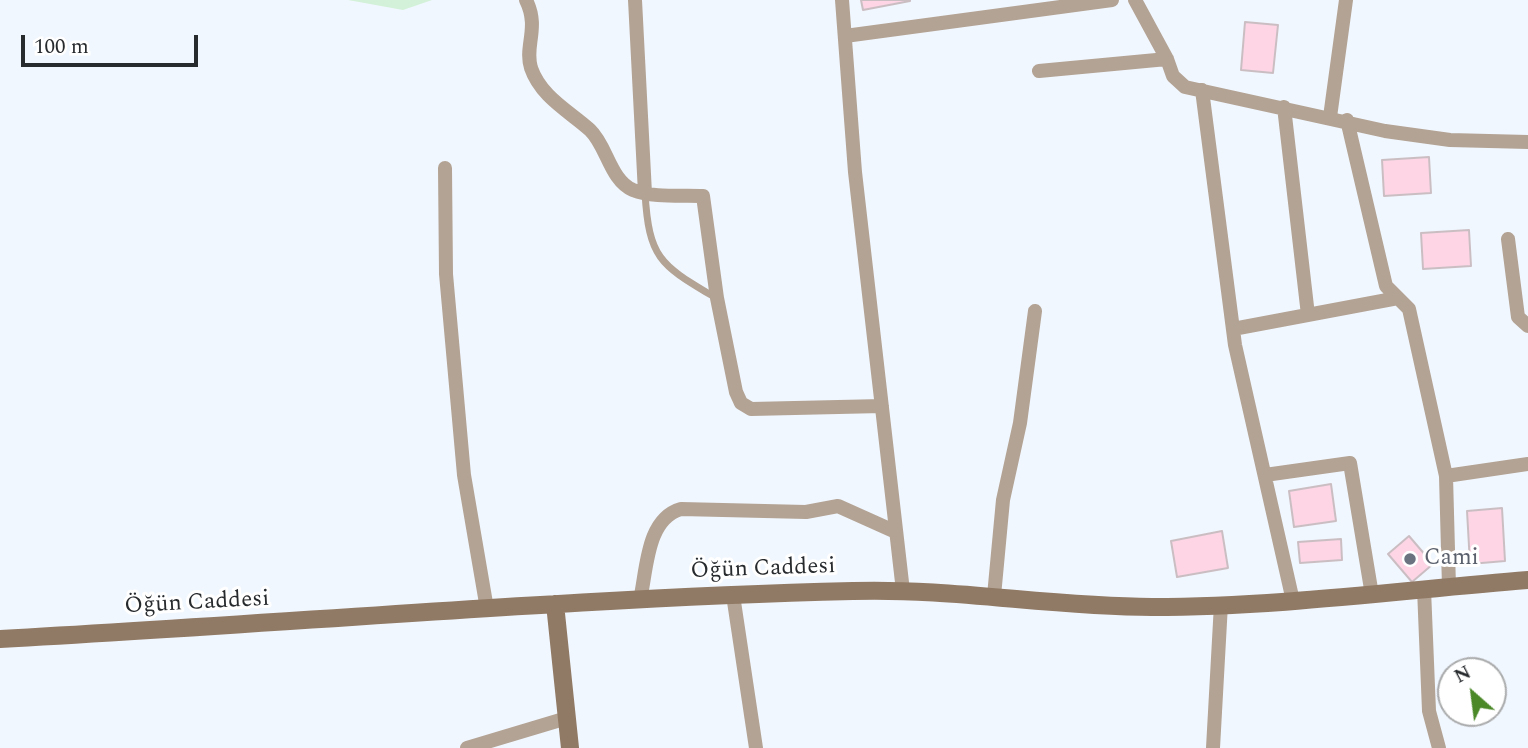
<!DOCTYPE html>
<html>
<head>
<meta charset="utf-8">
<style>
	body { margin:0 }
	#map { position:relative; width:1528px; height:748px; overflow:hidden; background:#f1f7ff; font-family:Spectral,serif }
	canvas { display:block }
	.north { position:absolute; left:1437px; top:657px; width:70px; height:70px; box-sizing:border-box; background:#fff; border:2px solid #a9aaab; border-radius:50%; rotate:332deg; font-size:19px; font-weight:700; line-height:28px; text-align:center; color:#282b2e }
	.north::after { content:''; display:block; margin:auto; width:24px; height:32px; background:#4a8828; clip-path:polygon(50% 0,100% 100%,50% 72%,0 100%) }
	.scale { position:absolute; left:21px; top:35px; width:177px; height:32px; box-sizing:border-box; border:4px solid #282b2e; border-top:0; padding-left:9px; font-size:21px; line-height:24px; white-space:nowrap; color:#282b2e; -webkit-text-stroke:5px #fff; paint-order:stroke }
</style>
</head>
<body>
<div id="map">
<canvas width="1528" height="748"></canvas>
<div class="north">N</div>
<div class="scale">100 m</div>
</div>
<script>
const c = document.querySelector('canvas').getContext('2d');
c.lineJoin = 'round';
function fill(path, color) {
  c.fillStyle = color;
  c.fill(path, 'evenodd');
}
function trace(path, color, width, dash) {
  c.strokeStyle = color;
  c.lineWidth = width;
  c.lineCap = dash ? 'butt' : 'round';
  c.setLineDash(dash || []);
  c.stroke(path);
}
function drawText(font, color, halo, rows, align = 'center') {
  c.font = font + ' Spectral,serif';
  c.lineWidth = 6;
  c.setLineDash([]);
  c.textBaseline = 'middle';
  c.strokeStyle = halo;
  c.fillStyle = color;
  for (const [text, x, y, turn = 0] of rows) {
    c.save();
    c.translate(x, y);
    c.rotate((+turn || 0) * Math.PI / 180);
    c.textAlign = isNaN(turn) ? turn : align;
    if (halo) c.strokeText(text, 0, 0);
    c.fillText(text, 0, 0);
    c.restore();
  }
}
fill(new Path2D(`
	M348,0H432L403,10Z`), '#d3f1d8');
const building = new Path2D(`
	M861,0H910V1L863,10Z
	M1245,22L1278,25L1273,73L1241,70Z
	M1429,157L1431,193L1384,196L1382,160Z
	M1469,230L1471,266L1423,269L1421,233Z
	M1331,484L1336,521L1294,527L1289,491Z
	M1502,508L1505,561L1470,564L1467,511Z
	M1222,531L1228,568L1177,577L1171,541Z
	M1409,536L1433,564L1412,582L1388,554Z
	M1341,539L1342,560L1300,563L1298,542Z`);
fill(building, '#fdd5e5');
trace(building, '#cbbec3', 2);
trace(new Path2D(`
	M645,193C649,260 661,265 716,298`), '#b3a394', 7);
trace(new Path2D(`
	M526,0C540,28 524,46 531,68C541,97 569,111 590,130C607,146 610,180 633,190C653,198 682,195 703,196L717,298L736,392L741,403L751,409L882,406
	M635,0L645,193
	M842,0L855,172L903,591
	M1135,0L1167,59L1173,76L1185,87L1385,131L1450,140L1528,142
	M845,36L1112,0
	M1039,71L1167,59
	M1202,90L1235,345L1293,601
	M1284,107L1308,315
	M1330,117L1346,0
	M1347,120L1386,286L1409,309L1446,476L1449,587
	M445,168L446,274L464,475L487,609
	M1508,239L1518,317L1528,326
	M1233,329L1398,298
	M1265,475L1350,463L1372,595
	M1446,476L1528,464
	M1424,589L1429,711L1439,748
	M733,595L756,748
	M994,596L1003,500L1020,423L1035,311
	M640,600C647,570 646,519 681,509L806,512L838,506L896,532
	M467,748L567,718
	M1213,748L1221,604`), '#b3a394', 14);
trace(new Path2D(`
	M555,604L570,748
	M0,639C284,624 568,598 853,591C953,588 1052,607 1152,607C1278,607 1403,590 1528,580`), '#917a65', 18);
for (const [x, y, r, color] of [
	[1410,559,7,"#6b7280"]
]) {
  const dot = new Path2D();
  dot.arc(x, y, r, 0, 2 * Math.PI);
  c.fillStyle = color;
  c.fill(dot);
  trace(dot, '#fff', 2.5);
}
drawText('23px', '#5b616d', '#fff', [
	["Cami",1424,559]
], 'left');
drawText('23px', '#282b2e', '#fff', [
	["Öğün Caddesi",763,570,-2],
	["Öğün Caddesi",197,604,-3]
]);
</script>
</body>
</html>
